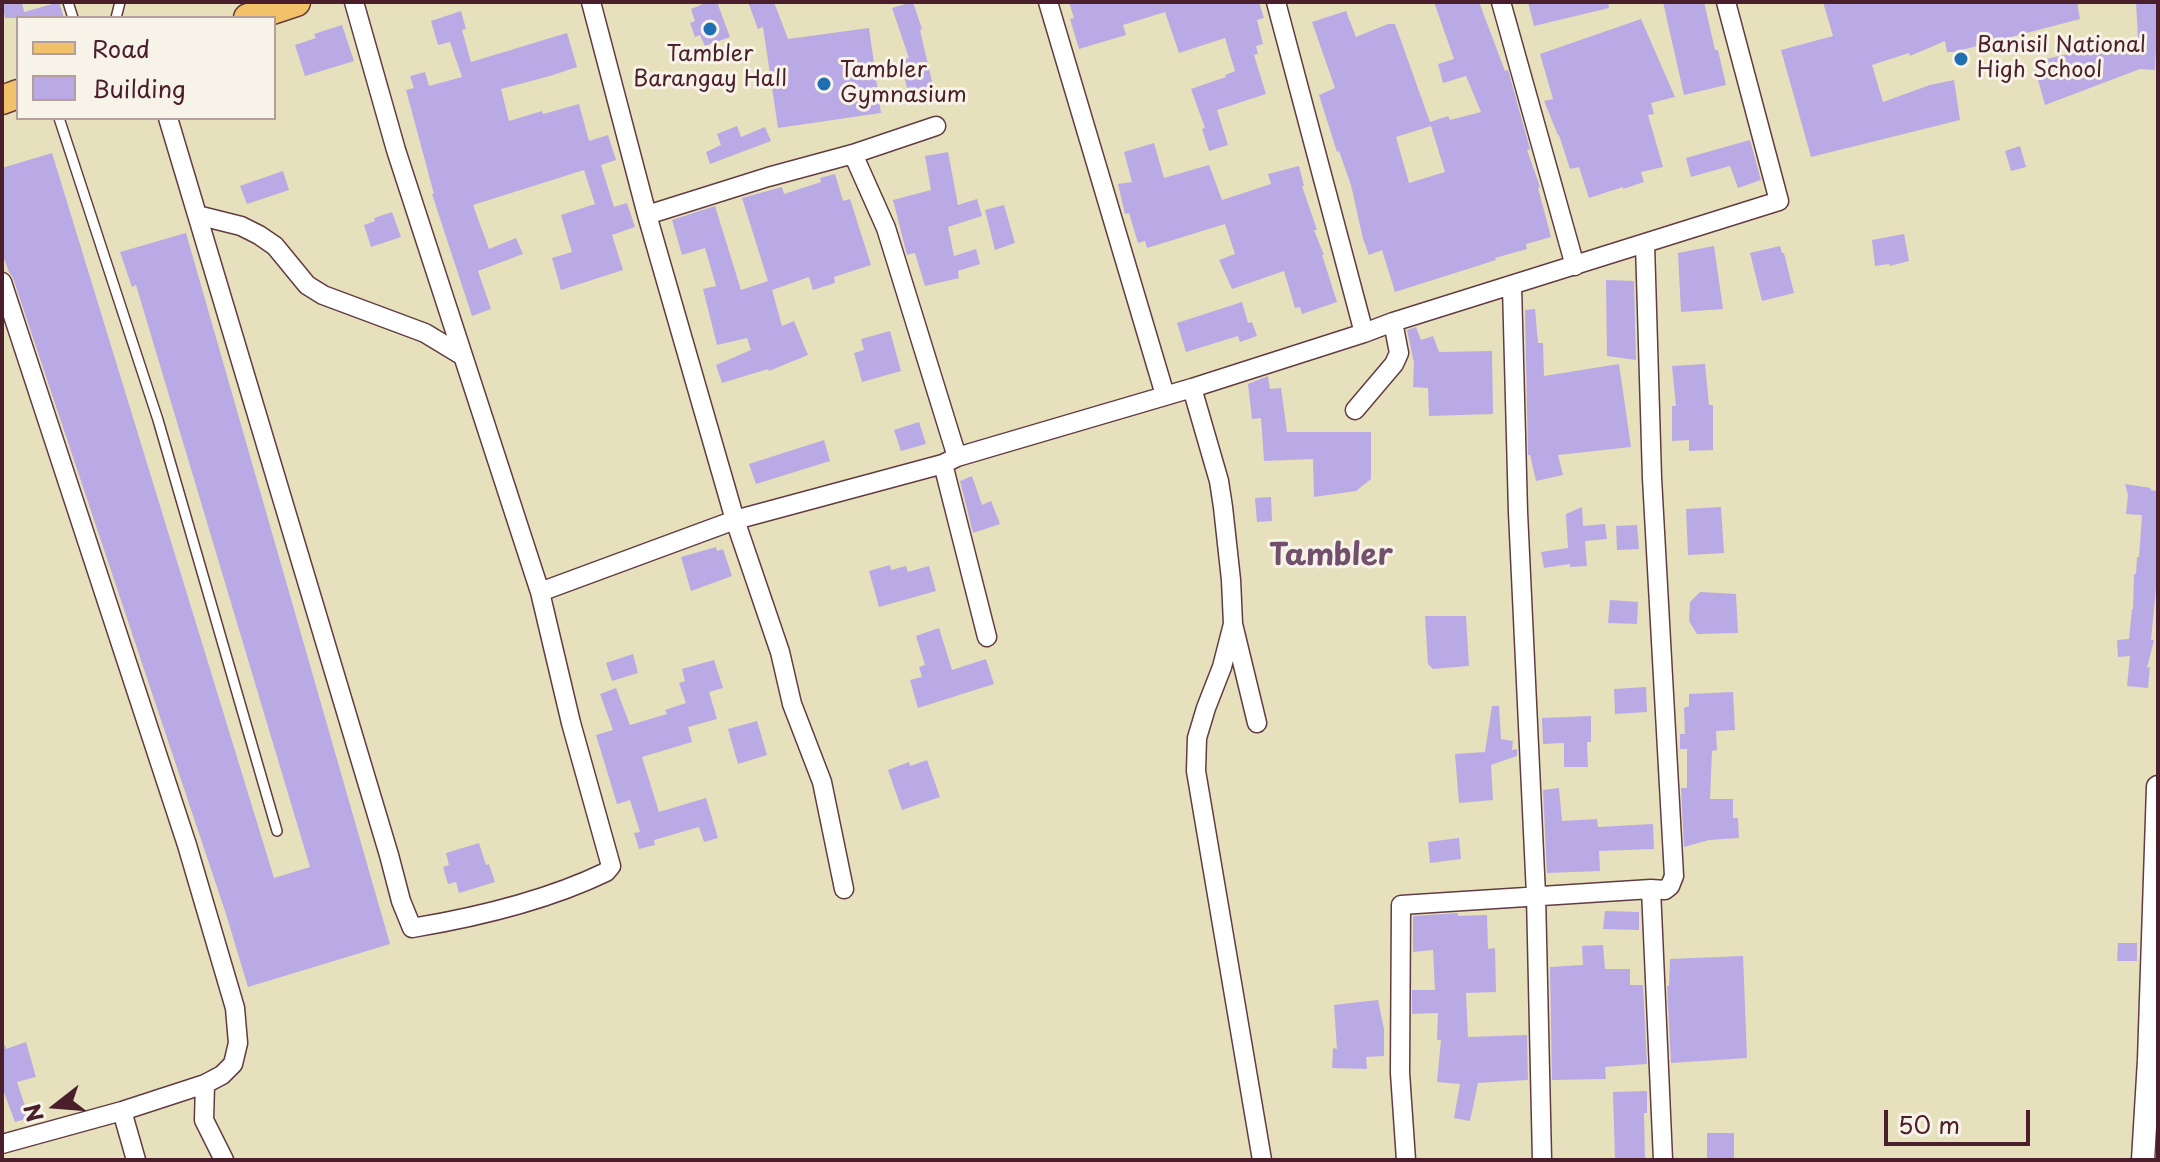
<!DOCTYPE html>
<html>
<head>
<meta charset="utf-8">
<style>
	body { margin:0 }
	#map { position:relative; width:2160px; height:1162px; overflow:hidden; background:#e7e0bc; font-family:"Playpen Sans",sans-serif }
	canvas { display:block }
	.frame { position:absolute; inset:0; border:4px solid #4a1f2b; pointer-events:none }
	.legend { position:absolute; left:16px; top:16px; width:260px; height:104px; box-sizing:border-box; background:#f7f3e8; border:2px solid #b29e9c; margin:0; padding:10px 14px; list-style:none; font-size:24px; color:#4a1f2b }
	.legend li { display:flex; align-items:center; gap:16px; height:40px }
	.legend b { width:40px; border:2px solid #b29e9c }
	.north { position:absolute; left:16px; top:1066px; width:80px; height:80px; -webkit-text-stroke:6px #f7f3e8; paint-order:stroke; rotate:253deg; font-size:22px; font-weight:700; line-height:32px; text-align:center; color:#4a1f2b }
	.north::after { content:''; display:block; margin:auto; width:28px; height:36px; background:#4a1f2b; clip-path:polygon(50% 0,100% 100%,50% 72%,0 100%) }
	.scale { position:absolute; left:1884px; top:1110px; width:146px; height:36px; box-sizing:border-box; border:4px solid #4a1f2b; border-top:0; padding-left:10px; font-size:24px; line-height:28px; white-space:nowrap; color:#4a1f2b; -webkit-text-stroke:6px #f7f3e8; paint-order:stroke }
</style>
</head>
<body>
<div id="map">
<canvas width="2160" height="1162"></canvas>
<div class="frame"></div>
<ul class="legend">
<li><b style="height:10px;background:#f2c26a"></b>Road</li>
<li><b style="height:22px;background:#b9aae5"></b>Building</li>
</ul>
<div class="north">N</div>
<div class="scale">50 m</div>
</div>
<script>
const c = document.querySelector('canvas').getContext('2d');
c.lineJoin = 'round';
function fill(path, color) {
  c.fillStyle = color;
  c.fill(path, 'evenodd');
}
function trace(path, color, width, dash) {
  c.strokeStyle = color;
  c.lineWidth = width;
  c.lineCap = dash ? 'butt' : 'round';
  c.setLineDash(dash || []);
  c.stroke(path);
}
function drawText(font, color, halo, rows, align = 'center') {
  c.font = font + ' "Playpen Sans",sans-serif';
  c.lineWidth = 6;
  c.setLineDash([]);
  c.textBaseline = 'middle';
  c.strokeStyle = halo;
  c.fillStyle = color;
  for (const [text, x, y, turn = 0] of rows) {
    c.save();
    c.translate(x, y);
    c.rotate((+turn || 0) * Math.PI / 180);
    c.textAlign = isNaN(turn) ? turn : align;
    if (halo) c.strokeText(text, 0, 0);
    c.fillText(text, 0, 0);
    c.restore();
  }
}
fill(new Path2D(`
	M2,2H22L24,12L59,2L64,18H5Z
	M708,2H717L730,37L705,46L700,35L695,37L690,23L695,21L691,9Z
	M748,2H774L788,39L869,28L881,113L778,128L763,27L758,29Z
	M913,2L922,29L920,30L933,86L908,92L900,60L909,58L892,8Z
	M1069,2H1259L1264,18L1257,20L1263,44L1256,46L1258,54L1254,55L1266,94L1217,110L1228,145L1209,151L1202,129L1205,128L1191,89L1226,77L1225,75L1235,71L1225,38L1179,53L1165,12L1123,25L1126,35L1079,49L1070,19L1074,18Z
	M1434,2H1479L1505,71L1508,70L1530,149L1527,150L1540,187L1538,188L1551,237L1526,244L1527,249L1495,258L1496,260L1395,292L1382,250L1369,255L1363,239L1351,185L1339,151L1337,152L1319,95L1335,88L1312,22L1346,11L1356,37L1388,24H1395L1430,122L1448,116L1450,120L1481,112L1466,76L1443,83L1438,64L1454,59ZM1431,126L1445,172L1409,183L1396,137Z
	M1528,2H1608L1609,8L1534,26Z
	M1663,2H1704L1715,50H1718L1726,85L1684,95Z
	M1823,2H2077L2080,19L1954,52H1947L1945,41L1910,56L1909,53L1872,65L1883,102L1930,85L1954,80L1960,120L1811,157L1781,50L1833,36Z
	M2136,2H2158L2155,70L2140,69L2045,105L2033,62L2138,38Z
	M461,11L466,29L462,30L471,62L567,33L577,67L550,76L501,89L509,121L542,111L543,114L579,104L589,141L608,135L616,160L601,165L614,207L627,203L635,227L612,235L623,270L561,290L552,258L572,252L561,215L595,204L584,170L473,205L489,249L516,238L523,254L478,271L491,309L472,316L432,194H434L406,90L414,88L410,76L425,72L429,86L462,77L450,42L438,45L431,21Z
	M1641,19L1675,97L1651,103L1654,114L1648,115L1663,167L1641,172L1644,182L1623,189V187L1589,198L1579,167L1570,169L1559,135H1558L1544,101L1553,99L1540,54Z
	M342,25L354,61L305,76L295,45L316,38L314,34Z
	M737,126L741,137L765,127L771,141L710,164L706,152L721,145L717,134Z
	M1750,140L1761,180L1738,188L1730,166L1691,177L1686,158Z
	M1154,143L1164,178L1209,165L1222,200L1271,184L1268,174L1299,166L1304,186H1302L1317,230H1314L1324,255H1322L1337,302L1302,314L1300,307L1295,308L1284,271L1232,289L1219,260L1235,254L1225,224L1147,248L1145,241L1138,243L1129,213L1125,214L1118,184L1132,182L1124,152Z
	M2020,146L2026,167L2011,171L2005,151Z
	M948,152L958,205L977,199L982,216L948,227L954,256L976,249L980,264L958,271L959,278L925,286L915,253L907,255L893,200L931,190L925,156Z
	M52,153L274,878L310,867L136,285L132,287L120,252L186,233L390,944L248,987L226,914L13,278L9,272L2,253V168Z
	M283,171L289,190L247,204L240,186Z
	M835,174L843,201L850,199L871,265L834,277L835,283L813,290L809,277L772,290L782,326L794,321L808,355L769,371L768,369L722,383L716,365L751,350L747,338L717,345L703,289L716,286L705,248L682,255L672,220L715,206L741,290L768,281L742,198L782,187L784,194L821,182L820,178Z
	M1004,205L1015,243L995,250L985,210Z
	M392,212L401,237L371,247L364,225L375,221L374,218Z
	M1904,234L1909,261L1890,266L1889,264L1875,266L1872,240Z
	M1714,246L1723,309L1681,312L1678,253Z
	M1780,246L1782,253H1784L1794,293L1762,301L1750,253Z
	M1606,280L1634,281L1636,360L1607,356Z
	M1242,302L1248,323L1252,322L1257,336L1240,342L1238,336L1186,352L1177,323Z
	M1535,309L1538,343H1543L1544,376L1619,364L1631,447L1558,455L1563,475L1536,481L1530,455H1528L1525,310Z
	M1416,327L1421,340L1433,336L1439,352L1492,351L1493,414L1429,416L1428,388L1413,387L1414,363L1407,330Z
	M890,331L901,371L862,382L854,353L864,350L861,339Z
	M1705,364L1709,405H1713V450L1689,451V440L1672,441V406H1676L1672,366Z
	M1268,376L1270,389L1281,388L1287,432H1371V479L1356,491L1314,497L1313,459L1264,461L1261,418L1252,419L1248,384Z
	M919,422L926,444L901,451L894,430Z
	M824,440L830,461L756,484L749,464Z
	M972,476L982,505L991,501L1000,524L973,533L960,481Z
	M2125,484L2151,488L2150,490L2158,491L2156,588L2151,640H2154L2147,668L2150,667L2148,688L2127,686L2130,656L2118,657L2117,640L2129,639L2132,609H2133L2134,574H2136L2137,557H2139L2142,515L2126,514L2128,495Z
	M1271,497L1272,521L1257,522L1255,498Z
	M1582,507L1583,526L1605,524L1607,539L1585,541L1587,566L1570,567V564L1544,568L1541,552L1568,548L1566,514Z
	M1721,507L1724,553L1688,555L1686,509Z
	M1637,525L1639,549L1617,550L1616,526Z
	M716,547L717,551L723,549L732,576L691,591L681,557Z
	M890,565L891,570L906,566L908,572L929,566L936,591L879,607L869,571Z
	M1700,592L1736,594L1738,633L1697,634L1689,621L1690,602Z
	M1610,600L1638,602L1637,624L1608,623Z
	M1425,616H1466L1469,666L1433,669L1428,664Z
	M939,628L952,670L986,659L994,684L918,708L910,680L922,677L919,667L925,665L916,636Z
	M633,654L638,673L612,681L606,663Z
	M714,660L723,688L709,692L717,719L688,727L692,742L642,757L659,812L706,798L718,838L704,842L699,827L654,840L655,845L639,849L634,833L640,832L630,800L617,804L596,735L613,730L600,694L616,688L630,725L667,714L665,710L686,703L679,683L685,681L682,669Z
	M1646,687L1647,712L1615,714L1614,689Z
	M1733,692L1735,730L1716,731L1717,750L1712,751L1710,799H1733V818H1738L1739,838L1709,840L1684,847L1681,788H1687V749H1680V734H1685L1684,708L1689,706V694Z
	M1492,706H1499L1501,739L1513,741L1512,750L1517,749V756L1491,765L1493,800L1459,803L1455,754L1485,752Z
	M1591,716V742H1587L1588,767H1564V743L1543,744L1542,718Z
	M757,721L767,755L738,764L728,729Z
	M927,760L940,797L902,810L888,770L909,762L910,766Z
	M1559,788L1562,821L1597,819L1598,827L1653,824L1654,849L1599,851L1600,871L1547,873L1543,790Z
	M1459,838L1461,859L1430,863L1428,842Z
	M479,843L486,865L489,864L495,882L459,893L456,882L448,884L443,867L449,865L446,853Z
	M1605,911L1639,912V930L1603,929Z
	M1458,913V916L1487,915L1488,949L1495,948L1496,992L1466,993L1468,1037L1527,1035L1528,1080L1478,1083L1470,1121L1454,1118L1460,1084L1437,1082L1441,1040H1437L1438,1013L1412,1014V990H1435L1433,950L1413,952V916Z
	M2118,943H2137V961H2117Z
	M1603,945L1605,969H1630V985H1643L1647,1064L1605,1067L1606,1079L1552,1080L1550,967L1583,965L1582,946Z
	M1743,956L1747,1058L1671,1063L1667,986H1669L1670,959Z
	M1378,1000L1384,1029V1056L1366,1057L1367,1069L1332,1068L1333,1048L1337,1049L1334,1005Z
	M26,1042L36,1077L17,1082L29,1118L15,1122L2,1087V1045H5L6,1049Z
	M1647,1091V1113H1644L1645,1160H1615L1613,1092Z
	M1707,1133H1734V1159H1707Z`), '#b9aae5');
const service = new Path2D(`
	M68,2L73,18
	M116,18L120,2
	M59,118L158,420L277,831`);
const minor = new Path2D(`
	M591,2L647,215L735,520L780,652L792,704L822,782L844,889
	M1048,2L1165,395
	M1276,2L1364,333
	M1501,2L1575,266
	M168,118L389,855L401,901L412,928C478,917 546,901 606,872L611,866L571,723L540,592L396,150L354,2
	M853,154L936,126
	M197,215L241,226L259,235L275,246L307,285L323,295L425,333L463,356
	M647,215L768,177L853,154L886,228L957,457
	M1645,244L1652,478L1674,876L1670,886L1665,890L1651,889L1663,1160
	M2,282L187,845L235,1008L238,1043L233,1064L222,1075L205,1084L122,1111L2,1144
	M1512,286L1518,512L1536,895L1542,1160
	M1192,388L1219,481L1223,507L1231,580L1233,624L1257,723
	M1355,410L1394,364L1399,353L1393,322
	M943,464L987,637
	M540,592L735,520L943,464L957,457L1192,388L1364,333L1393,322L1779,201L1726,2
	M1233,624L1222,667L1206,708L1197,738L1196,771L1262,1160
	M205,1084L204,1120L224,1160
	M122,1111L136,1160
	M1406,1160L1400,1073L1401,905L1651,889`);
const tertiary = new Path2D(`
	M2143,1160L2149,1060L2158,787`);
const primary = new Path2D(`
	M248,18L296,2
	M2,100L18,94`);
trace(service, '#623c41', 12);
trace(minor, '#623c41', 21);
trace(tertiary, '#623c41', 25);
trace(primary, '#623c41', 31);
trace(service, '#fff', 9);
trace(minor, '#fff', 18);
trace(tertiary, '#fff', 22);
trace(primary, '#f2c26a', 28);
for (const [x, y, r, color] of [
	[710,29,8,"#1f6fb2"],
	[1961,59,8,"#1f6fb2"],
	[824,84,8,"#1f6fb2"]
]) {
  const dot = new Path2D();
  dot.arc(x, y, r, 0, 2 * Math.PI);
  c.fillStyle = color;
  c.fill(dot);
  trace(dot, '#f7f3e8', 3);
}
drawText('22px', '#4a1f2b', '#f7f3e8', [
	["Banisil National",1977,46],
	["High School",1977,71],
	["Tambler",710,55,"center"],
	["Barangay Hall",710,80,"center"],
	["Tambler",840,71],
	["Gymnasium",840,96]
], 'left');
drawText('bold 30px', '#71506c', '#f7f3e8', [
	["Tambler",1331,557]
]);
</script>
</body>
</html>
